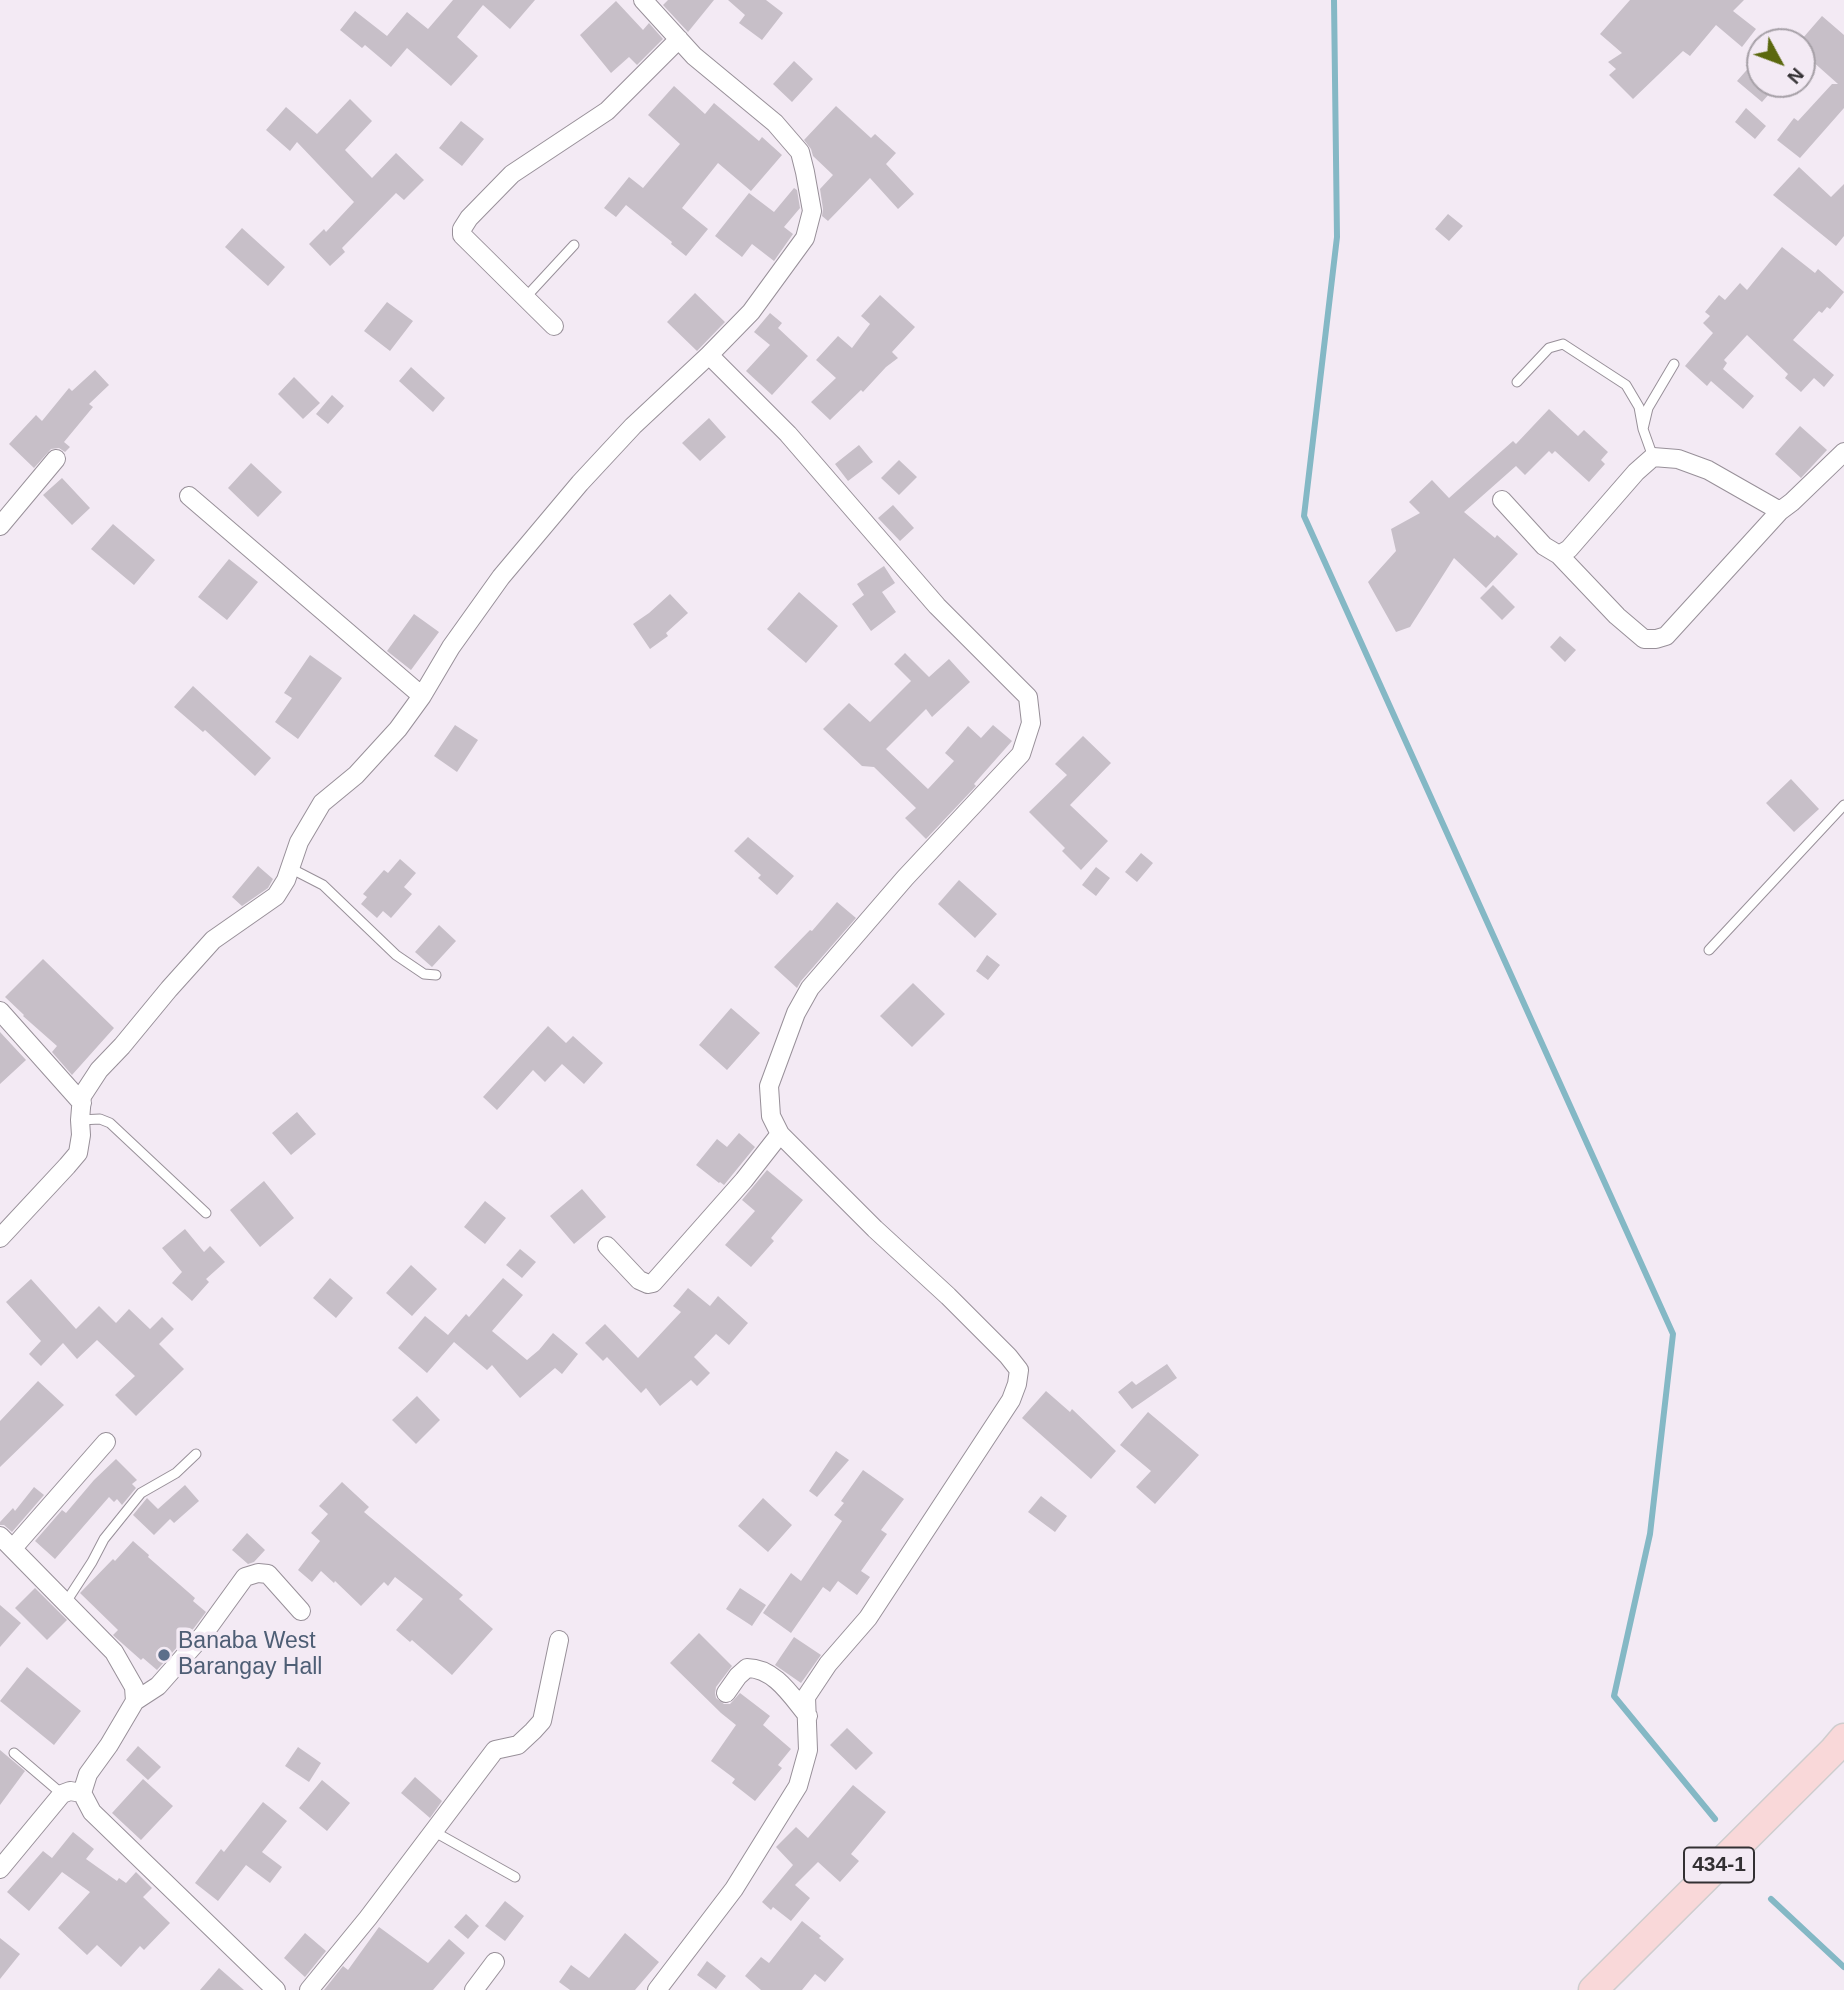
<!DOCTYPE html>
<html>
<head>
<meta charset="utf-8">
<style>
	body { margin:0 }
	#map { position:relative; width:1844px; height:1990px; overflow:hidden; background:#f3eaf4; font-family:Arial,sans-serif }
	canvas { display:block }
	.north { position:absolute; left:1746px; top:28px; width:70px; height:70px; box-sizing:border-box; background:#f3eaf4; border:2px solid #a6a0a7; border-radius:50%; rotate:131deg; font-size:19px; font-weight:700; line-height:28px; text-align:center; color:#333033 }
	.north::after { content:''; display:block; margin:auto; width:24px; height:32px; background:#5b680e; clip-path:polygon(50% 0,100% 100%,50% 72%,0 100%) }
</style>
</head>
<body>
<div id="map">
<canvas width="1844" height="1990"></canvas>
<div class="north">N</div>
</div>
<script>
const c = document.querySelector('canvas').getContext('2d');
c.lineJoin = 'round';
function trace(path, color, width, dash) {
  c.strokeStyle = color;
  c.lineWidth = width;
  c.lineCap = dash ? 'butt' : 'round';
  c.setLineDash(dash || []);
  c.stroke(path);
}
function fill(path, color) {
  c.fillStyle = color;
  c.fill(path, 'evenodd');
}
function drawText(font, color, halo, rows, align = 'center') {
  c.font = font + ' Arial,sans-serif';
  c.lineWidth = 7;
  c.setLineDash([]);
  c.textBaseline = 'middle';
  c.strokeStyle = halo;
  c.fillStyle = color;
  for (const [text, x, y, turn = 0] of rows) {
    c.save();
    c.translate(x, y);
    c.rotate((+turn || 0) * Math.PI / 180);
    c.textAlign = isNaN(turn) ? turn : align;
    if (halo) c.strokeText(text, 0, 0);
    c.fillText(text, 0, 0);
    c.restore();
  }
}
trace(new Path2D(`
	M1334,0L1337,237L1304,516L1673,1334L1650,1534L1614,1696L1715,1819
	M1771,1899L1844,1967`), '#84b8c5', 6);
fill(new Path2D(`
	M453,0H535L510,29L483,5L457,37L478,56L451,86L407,48L391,67L365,45L362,48L340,30L355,11L387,36L407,12L428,29Z
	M668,0H714L688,32L663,5Z
	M728,0H766L783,13L762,40L739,23L745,15Z
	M1630,0H1744L1733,11L1756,29L1742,47L1716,25L1690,56L1683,51L1633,99L1609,75L1616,69L1608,62L1622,53L1600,34Z
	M616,1L643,30L649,23L663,39L637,65L629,57L611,73L580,35Z
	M1822,16L1844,35V108L1800,158L1777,140L1794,118L1798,121L1832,84H1838L1802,52V39Z
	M1760,55V84H1778L1762,102L1737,81Z
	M794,61L813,79L792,102L773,84Z
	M674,86L705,114L714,103L759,141L762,137L782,155L751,191L718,163L682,208L708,229L686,256L671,244L672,242L626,205L616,217L604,208L629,177L643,188L680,144L648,115Z
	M350,99L372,121L345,150L372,178L396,153L424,180L404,200L396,193L342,248L345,252L330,266L309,244L324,229L326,232L354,202L297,142L290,151L266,130L286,107L317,134Z
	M836,106L871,138L875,134L896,153L886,164L914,194L898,209L870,178L828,221L822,216L823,209L820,189L833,175L813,156L811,149L804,140Z
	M1746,108L1766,126L1755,139L1735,122Z
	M461,121L484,139L462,166L439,148Z
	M1799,167L1831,197L1844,184V236L1836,246L1773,195Z
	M794,188L797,190L800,208L784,227L793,234L774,261L752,244L742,257L715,236L749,193L774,212Z
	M1448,214L1463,226L1449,241L1435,229Z
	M242,228L285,267L268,286L225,247Z
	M1782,247L1815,273L1818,269L1844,292L1830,309L1827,307L1822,313L1819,311L1793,340L1834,375L1824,387L1814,378L1801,392L1785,378L1788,374L1747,335L1724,360L1727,363L1723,369L1754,396L1743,409L1711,381L1707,386L1685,366L1713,333L1703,323L1710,316L1705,312L1719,295L1725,300L1740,283L1747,290Z
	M695,293L725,322L697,351L667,322Z
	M880,295L915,327L892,352L898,358L886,367L863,392L861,390L830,420L811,402L836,378L816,360L838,336L852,348L870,324L861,316Z
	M387,302L413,321L390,351L364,331Z
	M770,313L782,323L778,328L808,356L772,395L746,371L770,345L754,332Z
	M411,367L445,398L433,412L399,381Z
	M95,370L109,385L89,404L93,407L64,442L70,447L65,452L59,448L51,449L34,468L9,444L36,415L42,421L69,388L72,391Z
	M294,377L320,403L303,419L278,394Z
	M332,395L344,406L328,424L316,414Z
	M1549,409L1578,436L1584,430L1608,452L1601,460L1605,464L1589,482L1555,451L1552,454L1549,451L1525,475L1516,466L1464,512L1495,538L1497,535L1518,554L1486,588L1454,558L1410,627L1396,632L1368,582L1396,551L1391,529L1420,513L1409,502L1432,480L1449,498L1513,441L1516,444Z
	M709,418L726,437L700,461L682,443Z
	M1800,426L1827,450L1801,478L1775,454Z
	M859,445L873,462L848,481L835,464Z
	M899,460L917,477L899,495L881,478Z
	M251,463L282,492L258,517L228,488Z
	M62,478L90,508L72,525L43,495Z
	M893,505L914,528L900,541L878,518Z
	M113,524L155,560L134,585L91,549Z
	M229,559L258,582L227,620L198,597Z
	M884,566L895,583L882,592L896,612L871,631L852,604L864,595L857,584Z
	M1493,585L1515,607L1502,620L1480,598Z
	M799,592L838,626L806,663L767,629Z
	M670,594L688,613L666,633L668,636L650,649L633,624L649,613Z
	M414,614L439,632L411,670L387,651Z
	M1560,636L1576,650L1565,662L1550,647Z
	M905,653L929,677L949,659L970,682L932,717L926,709L886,749L928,789L954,761L945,753L968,726L981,738L993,725L1012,741L974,784L976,786L926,839L905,818L916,808L874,767L862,766L823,729L849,703L870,722L911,681L894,664Z
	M310,655L342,678L298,739L275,722L292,698L284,693Z
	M193,686L271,758L255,776L205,730L203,732L174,707Z
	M455,725L478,740L457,772L434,756Z
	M1083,736L1111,763L1070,805L1108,841L1081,870L1062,851L1065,848L1029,812L1067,775L1055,764Z
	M1791,779L1819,809L1794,832L1766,803Z
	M748,837L794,876L777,895L758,878L761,875L734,851Z
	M1141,853L1153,863L1137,882L1125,872Z
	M400,859L416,873L404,887L412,894L391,918L383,911L377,918L361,904L367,897L363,894L384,870L388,873Z
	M258,866L273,879L268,888L242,906L232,897Z
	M1096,867L1110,878L1096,896L1082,885Z
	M959,880L997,914L975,938L938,904Z
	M837,902L856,918L801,981L797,988L774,967L810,930L812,931Z
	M439,925L456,941L432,967L415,952Z
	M987,955L1000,965L988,980L976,971Z
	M43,959L114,1028L72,1075L52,1052L57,1046L23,1016L24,1015L5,997Z
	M913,983L945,1014L912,1047L880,1016Z
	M731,1008L760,1033L727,1070L699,1045Z
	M548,1026L566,1043L573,1036L603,1063L584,1084L562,1064L545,1082L533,1070L497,1110L483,1097Z
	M0,1032L26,1060L0,1084Z
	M297,1112L316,1134L291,1155L272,1133Z
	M739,1133L755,1147L724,1185L720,1182L719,1183L696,1165L717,1139L727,1147Z
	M767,1170L803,1200L771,1238L774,1241L751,1267L725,1245L755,1211L742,1200Z
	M264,1181L294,1218L260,1247L230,1210Z
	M582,1189L606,1217L574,1244L550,1216Z
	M485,1201L506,1218L485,1244L464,1227Z
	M185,1229L204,1252L210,1246L225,1262L206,1279L209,1282L192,1301L172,1283L182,1272L162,1248Z
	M520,1249L536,1262L522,1278L506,1265Z
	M411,1265L437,1289L412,1316L386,1293Z
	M330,1278L353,1298L336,1318L313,1298Z
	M503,1278L523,1295L492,1331L527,1360L539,1350L553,1333L578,1354L562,1374L555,1368L520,1398L492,1365L487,1370L454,1342L427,1373L398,1348L425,1316L448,1335L466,1314L469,1317Z
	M31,1279L76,1329L99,1306L116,1323L129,1309L150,1329L162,1317L174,1329L159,1344L184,1369L136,1416L115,1395L135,1376L97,1340L77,1359L63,1343L41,1366L29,1354L41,1341L6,1302Z
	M688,1288L710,1306L718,1296L748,1323L729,1345L716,1334L694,1357L710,1373L697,1386L691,1380L660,1406L646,1388L641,1393L607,1357L603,1361L585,1343L605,1324L638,1358L681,1312L673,1306Z
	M1167,1364L1177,1378L1132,1409L1118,1392L1132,1381L1136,1385Z
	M38,1381L64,1405L0,1467V1421Z
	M1046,1391L1070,1412L1072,1409L1116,1451L1091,1479L1022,1418Z
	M417,1396L440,1420L416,1444L392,1420Z
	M1148,1412L1199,1455L1155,1504L1136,1487L1151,1471L1120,1445Z
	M836,1451L849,1460L817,1497L809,1491Z
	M116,1459L137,1480L132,1484L136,1488L122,1505L117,1499L114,1502L109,1497L55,1559L35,1541L62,1510L66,1513L94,1480Z
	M863,1470L904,1499L881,1530L887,1534L861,1571L870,1577L857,1595L838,1581L830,1592L823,1587L791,1633L763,1613L791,1573L801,1581L842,1521L834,1515L844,1503L841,1501Z
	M342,1482L369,1507L364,1512L463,1595L459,1599L493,1629L452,1675L412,1640L410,1642L396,1630L423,1599L395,1577L388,1586L384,1582L361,1606L335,1581L334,1583L321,1571L312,1582L298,1570L320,1541L311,1533L328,1514L319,1506Z
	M185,1485L199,1501L174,1523L170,1519L154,1535L133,1515L147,1498L158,1509Z
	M34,1487L44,1495L12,1532L4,1525H0V1522L13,1508L15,1511Z
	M1041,1496L1067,1516L1055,1532L1028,1512Z
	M763,1498L792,1525L768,1552L738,1526Z
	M247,1533L265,1550L254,1562L248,1564L232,1550Z
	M133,1541L149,1555L148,1557L195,1598L193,1601L206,1612L194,1628L157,1670L143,1658L141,1660L115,1637L113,1635L118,1630L80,1593L113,1559L115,1561Z
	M35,1588L67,1620L47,1640L15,1608Z
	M740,1588L766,1605L752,1626L726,1609Z
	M0,1605L21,1623L0,1647Z
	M699,1633L732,1666L716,1687L715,1693L716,1698L724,1704H730L740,1693L770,1716L763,1725L791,1749L778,1765L782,1768L755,1801L732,1783L735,1779L711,1761L736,1725L721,1713L670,1663Z
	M794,1637L821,1655L801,1683L775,1665Z
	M27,1667L81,1711L54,1745L0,1701Z
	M847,1728L873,1753L856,1770L830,1745Z
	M138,1746L161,1767L148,1780L126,1760Z
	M298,1747L321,1763L309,1782L285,1766Z
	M0,1750L25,1771L0,1805Z
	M415,1777L442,1801L430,1818L401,1793Z
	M143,1779L173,1806L141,1840L112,1813Z
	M322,1780L350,1803L327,1831L299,1808Z
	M853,1785L886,1812L851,1854L859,1861L840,1882L818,1862L795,1885L810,1898L791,1921L773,1907L771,1910L762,1902L793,1865L776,1847L796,1827L808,1838Z
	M263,1802L287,1821L262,1852L282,1867L270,1883L246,1865L218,1901L195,1883L221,1849L224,1852Z
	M73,1832L94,1849L86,1859L117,1881L119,1878L126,1883L136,1872L152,1888L143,1897L170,1923L144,1950L140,1946L121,1967L97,1945L87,1955L58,1928L90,1892L62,1872L29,1911L7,1892L43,1851L52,1858Z
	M505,1901L524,1916L505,1941L485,1926Z
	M466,1914L479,1926L468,1939L454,1927Z
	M802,1921L821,1936L819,1938L844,1959L825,1982L815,1974L802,1990H761L745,1976L761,1957L769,1963Z
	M379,1927L428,1963L449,1939L465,1953L433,1990H324L343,1966L348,1970Z
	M305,1933L326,1951L305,1977L284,1958Z
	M625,1933L659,1962L635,1990H570L559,1982L571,1965L589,1978Z
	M0,1938L20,1954L0,1979Z
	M707,1961L726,1976L716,1989L697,1975Z
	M219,1968L244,1990H200Z`), '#c7bfc8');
const service = new Path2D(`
	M525,298L574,245
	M1517,382L1549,348L1563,344L1626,385L1639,407L1643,429
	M1653,457L1643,429L1648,408L1674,364
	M290,868L323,885L396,955L424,974L436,975
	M1709,950L1844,805
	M80,1120L100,1119L110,1123L206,1213
	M66,1602L92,1562L104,1539L141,1493L176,1473L196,1454
	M14,1753L62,1794
	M433,1831L515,1877`);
const minor = new Path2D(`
	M643,0L694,56L775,123L800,152L805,172L812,211L805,238L751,312L709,355L788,434L937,606L1028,697L1031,723L1021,754L905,878L810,988L796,1013L769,1086L771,1116L780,1134L875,1229L948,1296L1008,1356L1019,1370L1017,1384L1011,1400L868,1618L828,1664L806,1697L808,1750L798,1786L734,1889L657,1990
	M554,326L462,235V229L469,218L512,174L607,111L679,39
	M189,496L422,696
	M1502,500L1544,546L1559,555L1569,549L1636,472L1653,457L1678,459L1708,470L1780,511L1792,502L1844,452
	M0,526L56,459
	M1559,555L1617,616L1644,639H1656L1666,636L1780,511
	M0,1011L82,1103
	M0,1238L67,1166L78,1153L81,1135L80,1120L82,1096L99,1070L122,1046L169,989L213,940L276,896L286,880L299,842L322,803L356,775L398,729L422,696L451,647L501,577L580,483L633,426L709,355
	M607,1246L639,1280L648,1284L653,1283L744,1180L780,1134
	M0,1536L114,1652L134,1687L135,1701L109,1745L88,1774L82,1793L92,1812L276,1990
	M13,1548L106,1442
	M726,1693L738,1676L747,1668C775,1668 792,1697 808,1716
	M135,1701L158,1686L203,1635L245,1577L258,1573L268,1574L301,1611
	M0,1869L62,1794L70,1791L82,1793
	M309,1990L368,1918L495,1750L518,1745L533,1731L542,1721L559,1640
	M474,1990L495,1962`);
const primary = new Path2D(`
	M1593,1990L1833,1751L1844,1738`);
trace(service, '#989099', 11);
trace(minor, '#989099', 20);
trace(primary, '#cecdce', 31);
trace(service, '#fff', 9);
trace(minor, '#fff', 18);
trace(primary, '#f9d8d9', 28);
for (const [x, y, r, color] of [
	[164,1655,7,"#5c6f8a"]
]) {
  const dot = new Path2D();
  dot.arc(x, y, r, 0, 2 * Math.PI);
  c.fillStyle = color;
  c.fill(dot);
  trace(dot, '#f3eaf4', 2.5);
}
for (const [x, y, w] of [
	[1719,1865,70]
]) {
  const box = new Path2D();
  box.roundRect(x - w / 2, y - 17.5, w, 35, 5);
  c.fillStyle = '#f3eaf4';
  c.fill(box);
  trace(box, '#333033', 2);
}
drawText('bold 21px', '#333033', null, [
	["434-1",1719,1865]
]);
drawText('23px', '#4e5e75', '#f3eaf4', [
	["Banaba West",178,1642],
	["Barangay Hall",178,1668]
], 'left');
</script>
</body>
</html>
